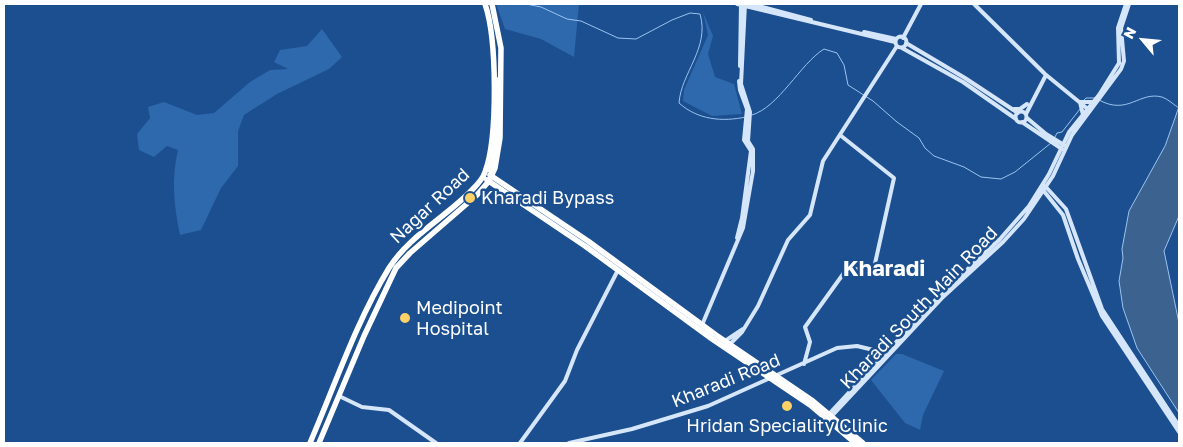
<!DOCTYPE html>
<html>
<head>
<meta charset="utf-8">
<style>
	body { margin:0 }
	#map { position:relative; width:1183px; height:447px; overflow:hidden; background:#1b4f8f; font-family:"Golos Text",sans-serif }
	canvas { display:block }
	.frame { position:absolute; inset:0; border:5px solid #fff; pointer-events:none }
	.north { position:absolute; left:1118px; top:15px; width:50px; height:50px; -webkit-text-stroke:4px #1b4f8f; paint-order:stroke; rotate:298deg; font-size:14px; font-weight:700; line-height:20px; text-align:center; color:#fff }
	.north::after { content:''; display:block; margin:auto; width:18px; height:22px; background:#fff; clip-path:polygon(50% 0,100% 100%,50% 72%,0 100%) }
</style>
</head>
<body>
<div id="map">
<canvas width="1183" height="447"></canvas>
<div class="frame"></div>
<div class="north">N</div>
</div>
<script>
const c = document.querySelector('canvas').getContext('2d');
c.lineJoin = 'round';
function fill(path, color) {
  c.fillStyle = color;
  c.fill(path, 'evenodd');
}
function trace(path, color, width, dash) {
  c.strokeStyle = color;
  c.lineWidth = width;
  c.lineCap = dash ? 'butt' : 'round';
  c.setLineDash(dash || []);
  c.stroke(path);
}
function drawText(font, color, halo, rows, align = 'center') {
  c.font = font + ' "Golos Text",sans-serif';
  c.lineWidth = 5;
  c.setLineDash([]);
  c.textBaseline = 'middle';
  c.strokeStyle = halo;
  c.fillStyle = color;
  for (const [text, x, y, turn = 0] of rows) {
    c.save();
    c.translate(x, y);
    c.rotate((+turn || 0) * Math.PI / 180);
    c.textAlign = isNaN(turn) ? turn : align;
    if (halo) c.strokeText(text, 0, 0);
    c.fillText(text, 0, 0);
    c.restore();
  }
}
fill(new Path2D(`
	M496,4H579L574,57L541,39L505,29Z
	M703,12L713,36L708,54L715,77L734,84L742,114L712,116L683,101L684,90L708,35Z
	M322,29L342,57L329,69L277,94L244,115L238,131V166L221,188L201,230L180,235C174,206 171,179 178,150L167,146L154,157L139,150L137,134L150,118L148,107L164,102L197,115L214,113L250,82L270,70L288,69L274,62L280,50L307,46Z
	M896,354H902L944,371L923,415L920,430L905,423L871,380Z`), '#2e69ad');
const water = new Path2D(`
	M1179,107V216L1164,251L1179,323V413L1137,348L1123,308L1119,281L1123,258L1122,249L1129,211L1165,146Z`);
fill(water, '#3c6290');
trace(water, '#9cc4f0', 1);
trace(new Path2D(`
	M526,4L541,7L567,19L581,21L618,38L636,39L672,20L690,13L700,14C710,48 681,73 679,103C698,120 722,122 746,117
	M1084,100L1086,98H1096
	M1099,100C1128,116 1139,91 1162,97C1168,99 1174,105 1179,108
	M752,115C779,107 800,64 824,49L837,53L844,65L848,85L873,101L897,122L919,138L925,148L934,156L964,167L981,177L1001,179L1015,172L1051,143
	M1055,137L1057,133L1062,132L1080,109`), '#9cc4f0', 1);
trace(new Path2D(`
	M737,4L895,42
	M751,4L811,20
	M974,4L1045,74L1089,110
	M864,32L896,39
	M895.5 42a5.5 5.5 0 1 1 11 0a5.5 5.5 0 1 1-11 0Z
	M903,38L921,4
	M906,43L965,78L1018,113
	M902,48L963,82L1016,119
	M740,66L741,4
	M1014,109H1020L1027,104
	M1015.5 117a5.5 5.5 0 1 1 11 0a5.5 5.5 0 1 1-11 0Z
	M1026,114L1046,75
	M1083,115L1080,102H1093
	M1027,118L1046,134L1064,145
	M1022,122L1062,149
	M1045,186L1066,209L1102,309L1179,426
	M1043,190L1063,215L1078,259L1102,316L1179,432
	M737,238L742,218L751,151L744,140L747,109L740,90L739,81
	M702,325L743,228L753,171V149L748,141L750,112L741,84L745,4
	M725,341L743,329
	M730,344L742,332L758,306L788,240L810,215L823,161L897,46
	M804,364L810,342L805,327L846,270L874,268L894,178L840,135
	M339,396L362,407L389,410L436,443
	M828,415L940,295L1000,239L1029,206L1049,174L1069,132L1099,95L1119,63L1118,28L1126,4
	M831,417L943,297L1003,242L1024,219L1053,176L1072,135L1121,69L1124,61L1121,28L1129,4
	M520,443L565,381L577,350L618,270
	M569,443L632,429L708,406L837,348L857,346L886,353`), '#d6e6fa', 4);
trace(new Path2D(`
	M490,170L496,137L497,80
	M490,175L588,241L716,335L813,401L863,443
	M487,180L585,246L712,339L810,405L855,443
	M310,443C335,385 356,322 389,268C409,236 446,217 472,190C477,185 483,179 485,172C498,138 497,38 485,4
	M319,443L364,336L396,268L410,253L477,195L489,181L495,168L500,138L501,48L492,4`), '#fff', 5.5);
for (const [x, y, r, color] of [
	[470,198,6,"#ffd166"],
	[405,318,6,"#ffd166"],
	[787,406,6,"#ffd166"]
]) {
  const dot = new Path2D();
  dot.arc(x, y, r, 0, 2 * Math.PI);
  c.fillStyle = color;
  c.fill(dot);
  trace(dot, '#1b4f8f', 2);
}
drawText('18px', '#fff', '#1b4f8f', [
	["Kharadi Bypass",481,198],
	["Medipoint",416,308],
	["Hospital",416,329],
	["Hridan Speciality Clinic",787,426,"center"]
], 'left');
drawText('18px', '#fff', '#1b4f8f', [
	["Nagar Road",430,206,-43],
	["Kharadi South Main Road",919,308,-46],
	["Kharadi Road",726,381,-22]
]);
drawText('bold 22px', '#fff', '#1b4f8f', [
	["Kharadi",884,269]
]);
</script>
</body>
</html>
